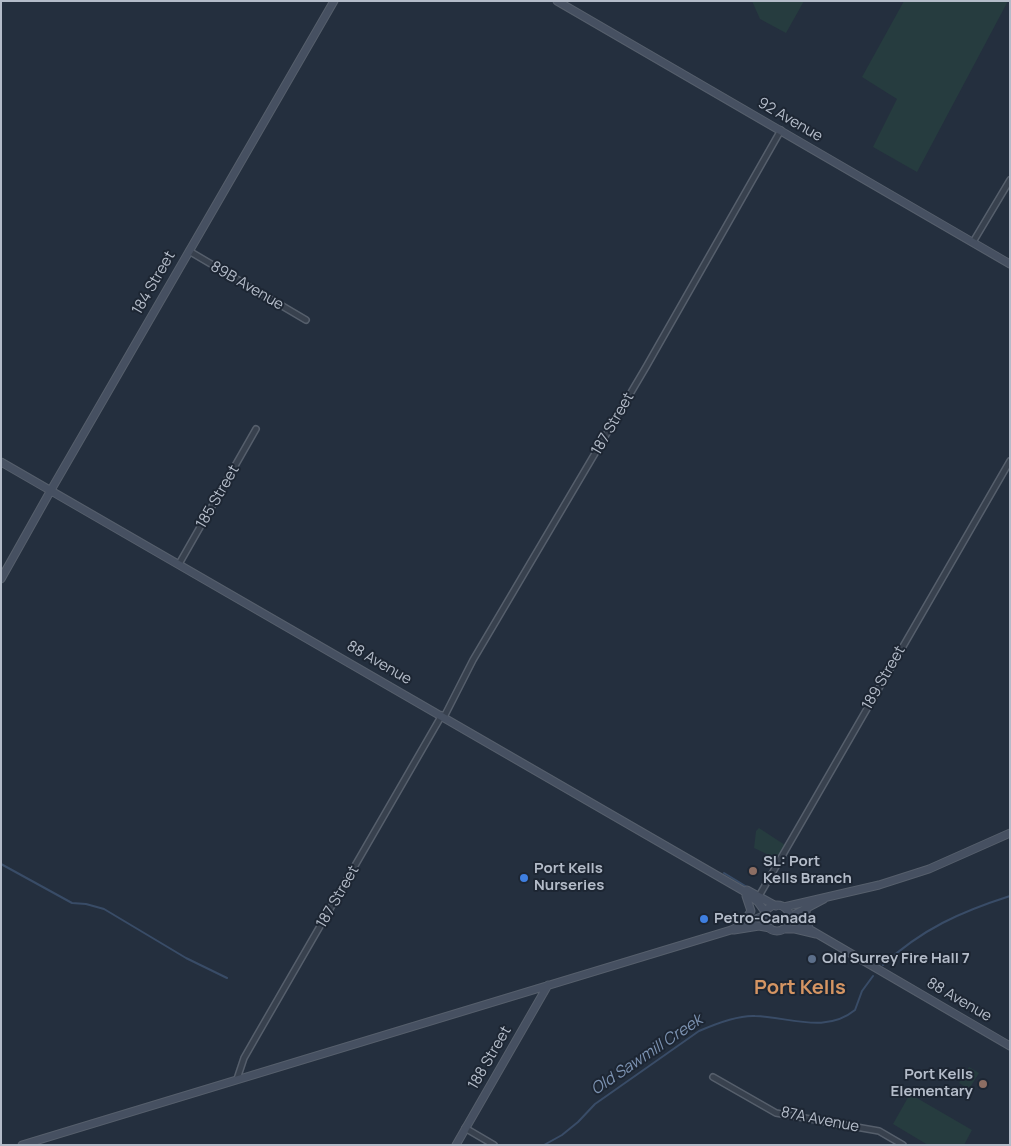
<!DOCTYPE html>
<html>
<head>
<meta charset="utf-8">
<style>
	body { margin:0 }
	#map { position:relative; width:1011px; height:1146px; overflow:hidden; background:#242f3e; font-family:Manrope,sans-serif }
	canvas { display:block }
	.frame { position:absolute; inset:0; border:2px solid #b4bcc9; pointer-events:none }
</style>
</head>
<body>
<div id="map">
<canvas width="1011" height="1146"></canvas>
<div class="frame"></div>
</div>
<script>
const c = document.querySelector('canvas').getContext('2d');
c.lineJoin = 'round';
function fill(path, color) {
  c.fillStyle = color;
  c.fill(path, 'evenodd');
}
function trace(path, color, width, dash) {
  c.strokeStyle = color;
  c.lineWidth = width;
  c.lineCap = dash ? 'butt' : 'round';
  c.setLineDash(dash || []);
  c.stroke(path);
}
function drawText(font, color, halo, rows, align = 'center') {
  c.font = font + ' Manrope,sans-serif';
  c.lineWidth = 4;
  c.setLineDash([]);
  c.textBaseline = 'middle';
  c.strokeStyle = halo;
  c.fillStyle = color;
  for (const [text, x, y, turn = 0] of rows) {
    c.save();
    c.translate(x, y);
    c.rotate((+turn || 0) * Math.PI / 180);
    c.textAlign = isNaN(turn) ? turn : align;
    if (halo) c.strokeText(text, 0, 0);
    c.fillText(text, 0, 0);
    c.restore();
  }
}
fill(new Path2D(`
	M752,1H804L786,33L760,19Z
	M904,1H1008L917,172L873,147L897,99L862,77Z
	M759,828L785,845L774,863L770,861L771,856L754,848L756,831Z
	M969,1067L979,1073L969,1089L959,1083Z
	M910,1094L972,1130L964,1145H928L893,1124Z`), '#263c3f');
trace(new Path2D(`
	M1,864L72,903L86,904L104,909L186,958L227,978
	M724,873L747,887
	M883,965C922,929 960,912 1010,896
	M544,1145L562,1135L578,1122L595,1104L699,1031C715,1024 737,1015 755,1016C789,1017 826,1034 855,1010L862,991L873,976`), '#394c67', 2);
const street = new Path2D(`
	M973,242L1010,180
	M189,251L306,320
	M179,564L256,429
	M444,717L473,660L646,367L781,130
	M759,896L1010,461
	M713,1077L776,1113L879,1131L903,1145
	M237,1079L244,1058L256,1037L442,715
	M465,1128L494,1145`);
const secondary = new Path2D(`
	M557,1L1010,264
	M1,462L742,890L758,902L766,913
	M1,579L51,490L334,1
	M747,890L776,906
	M764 918a13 13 0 1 1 26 0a13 13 0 1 1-26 0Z
	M784,907L879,885L929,869L1010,833
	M807,907L805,917L809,928
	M790,917L824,899
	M790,918L1010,1046
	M744,922L751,911L746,896
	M783,929H795L816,934
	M734,930L759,926L770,928
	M22,1145L731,930L765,915
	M456,1145L548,985`);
trace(street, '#565f6c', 8);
trace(secondary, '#565f6c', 9);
trace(street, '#38414e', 5);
trace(secondary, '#465061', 7);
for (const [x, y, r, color] of [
	[753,871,5,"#8d6e63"],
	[524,878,5,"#3f7fe0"],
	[704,919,5,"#3f7fe0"],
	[812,959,5,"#5c6f8a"],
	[983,1084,5,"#8d6e63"]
]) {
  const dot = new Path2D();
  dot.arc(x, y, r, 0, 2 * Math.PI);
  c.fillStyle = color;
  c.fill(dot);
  trace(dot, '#1d2633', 2);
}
drawText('15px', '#b4bcc9', '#1d2633', [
	["92 Avenue",790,120,30],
	["184 Street",154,283,-60],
	["89B Avenue",247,286,30],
	["187 Street",613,424,-60],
	["185 Street",218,497,-60],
	["88 Avenue",379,663,30],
	["189 Street",884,678,-60],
	["187 Street",338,897,-60],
	["88 Avenue",959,1000,30],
	["188 Street",490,1058,-60],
	["87A Avenue",820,1120,11]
]);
drawText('bold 15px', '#b4bcc9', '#1d2633', [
	["SL: Port",763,862],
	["Kells Branch",763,879],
	["Port Kells",534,869],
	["Nurseries",534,886],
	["Petro-Canada",714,919],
	["Old Surrey Fire Hall 7",822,959],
	["Port Kells",973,1075,"right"],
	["Elementary",973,1092,"right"]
], 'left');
drawText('italic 16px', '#7c92b1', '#1d2633', [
	["Old Sawmill Creek",647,1055,-34]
]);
drawText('bold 20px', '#d59563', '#1d2633', [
	["Port Kells",800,988]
]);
</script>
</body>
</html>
